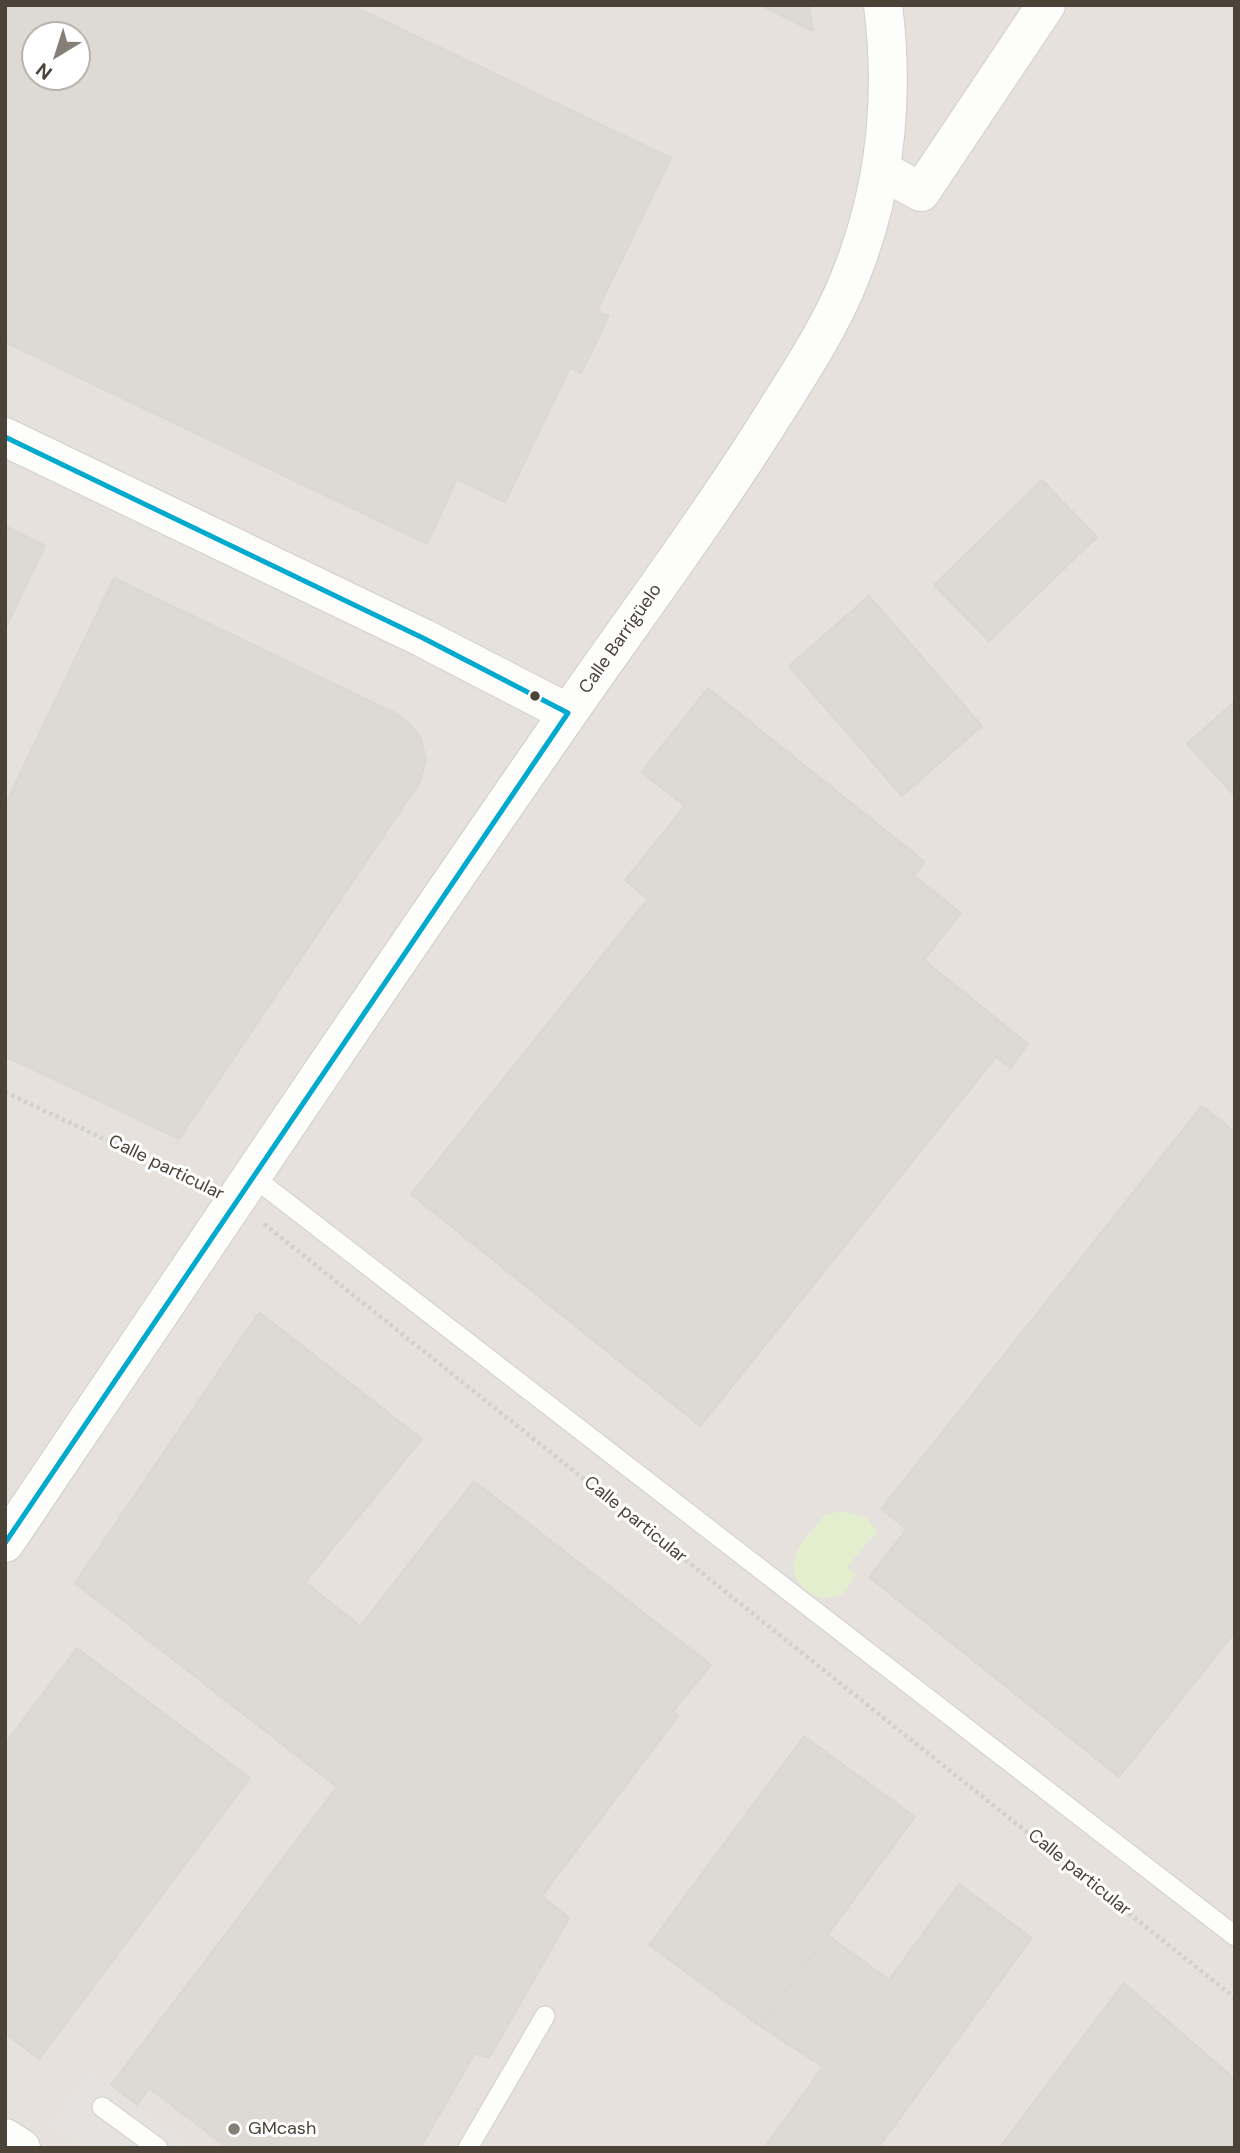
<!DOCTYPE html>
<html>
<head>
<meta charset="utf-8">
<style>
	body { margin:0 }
	#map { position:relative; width:1240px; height:2153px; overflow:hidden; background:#f3f1ee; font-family:"DM Sans",sans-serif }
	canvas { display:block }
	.frame { position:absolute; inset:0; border:7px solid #4b4238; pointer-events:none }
	.north { position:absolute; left:21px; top:21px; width:70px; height:70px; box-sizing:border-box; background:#fff; border:2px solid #b7b3af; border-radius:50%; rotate:218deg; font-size:19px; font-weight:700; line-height:28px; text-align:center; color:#4b4238 }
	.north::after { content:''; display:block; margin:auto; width:24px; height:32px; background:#867f78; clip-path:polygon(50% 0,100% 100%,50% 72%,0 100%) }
</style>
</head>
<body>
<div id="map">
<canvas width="1240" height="2153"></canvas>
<div class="frame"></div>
<div class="north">N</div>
</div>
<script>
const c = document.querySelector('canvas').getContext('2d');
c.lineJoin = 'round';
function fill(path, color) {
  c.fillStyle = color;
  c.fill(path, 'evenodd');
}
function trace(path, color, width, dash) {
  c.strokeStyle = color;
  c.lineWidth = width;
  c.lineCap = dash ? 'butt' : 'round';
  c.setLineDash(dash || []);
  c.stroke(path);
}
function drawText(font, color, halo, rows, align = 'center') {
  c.font = font + ' "DM Sans",sans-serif';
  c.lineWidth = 6;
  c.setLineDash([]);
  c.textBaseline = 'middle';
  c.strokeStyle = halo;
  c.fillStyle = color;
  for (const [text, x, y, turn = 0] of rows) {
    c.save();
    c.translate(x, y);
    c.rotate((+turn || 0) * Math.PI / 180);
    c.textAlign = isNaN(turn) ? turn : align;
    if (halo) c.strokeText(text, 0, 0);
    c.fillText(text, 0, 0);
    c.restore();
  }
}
fill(new Path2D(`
	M5,5H1235V2148H5ZM35,35H77V77H35Z`), '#e6e1dd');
fill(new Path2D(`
	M842,1511L867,1518L877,1532L847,1567L856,1576C852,1581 847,1591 842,1594C821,1607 789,1585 794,1561C797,1545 814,1528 825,1515Z`), '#e3eece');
fill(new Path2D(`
	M90,2071L111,2085L193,2148H83L49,2125Z`), '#e5e2df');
const building = new Path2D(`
	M5,5H351L671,158L597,311L609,316L581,373L570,368L505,502L457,479L427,544L5,342ZM35,35H77V77H35Z
	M761,5H809L813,31Z
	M1042,480L1097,537L989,641L934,585Z
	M5,526L45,546L5,629Z
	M114,578L395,713L409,723L420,737L426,759L420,782L179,1139L5,1056V805Z
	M869,596L982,726L902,796L789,666Z
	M708,688L925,862L914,876L961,913L924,960L1028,1044L1010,1068L996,1057L700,1426L411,1194L648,899L625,880L685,806L641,772Z
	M1235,701V796L1187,744Z
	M1202,1106L1235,1132V1632L1119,1777L869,1577L907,1529L881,1509Z
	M259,1312L422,1439L305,1582L360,1626L474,1481L711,1665L673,1711L679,1715L542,1896L569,1918L489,2058L475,2053L420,2148H228L149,2088L137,2105L111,2085L337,1787L75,1583Z
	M77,1648L250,1778L39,2059L5,2033V1744Z
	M804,1736L915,1817L760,2026L649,1945Z
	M959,1884L1032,1938L878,2148H764L823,2067L760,2026L828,1935L889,1980Z
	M1124,1983L1235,2079V2148H999Z`);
fill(building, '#dddad6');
trace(building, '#dbd8d3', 2);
const lane = new Path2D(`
	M252,1176L1235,1936
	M102,2107L158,2148
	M468,2148L545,2016`);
const street = new Path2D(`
	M881,170L921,192L1046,5
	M5,437L423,638L568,713
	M5,1543C192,1265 378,987 569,712C638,613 710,516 774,414C801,371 830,327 849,280C885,192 895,99 883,5
	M5,2138L21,2148`);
trace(lane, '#d1cfcb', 21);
trace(street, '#d1cfcb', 40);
trace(new Path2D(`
	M5,1092L203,1186
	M264,1224L1235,1998`), '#d3d1cc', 4.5, [3.5, 3.5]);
trace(lane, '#fdfdfc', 19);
trace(street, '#fdfdfc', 38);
trace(new Path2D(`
	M5,437L423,638L568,713
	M5,1543L568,713`), '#00a9ce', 5);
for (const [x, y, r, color] of [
	[535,696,6,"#4b4238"],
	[234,2129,7,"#867f78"]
]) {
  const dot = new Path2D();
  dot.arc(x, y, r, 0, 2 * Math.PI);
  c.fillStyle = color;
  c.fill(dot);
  trace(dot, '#fff', 2.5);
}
drawText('18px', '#4b4238', '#fff', [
	["Calle Barrigüelo",621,639,-55],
	["Calle particular",166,1168,26],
	["Calle particular",635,1520,39],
	["Calle particular",1079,1873,39]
]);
drawText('18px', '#4b4238', '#fff', [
	["GMcash",248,2129]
], 'left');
</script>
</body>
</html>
